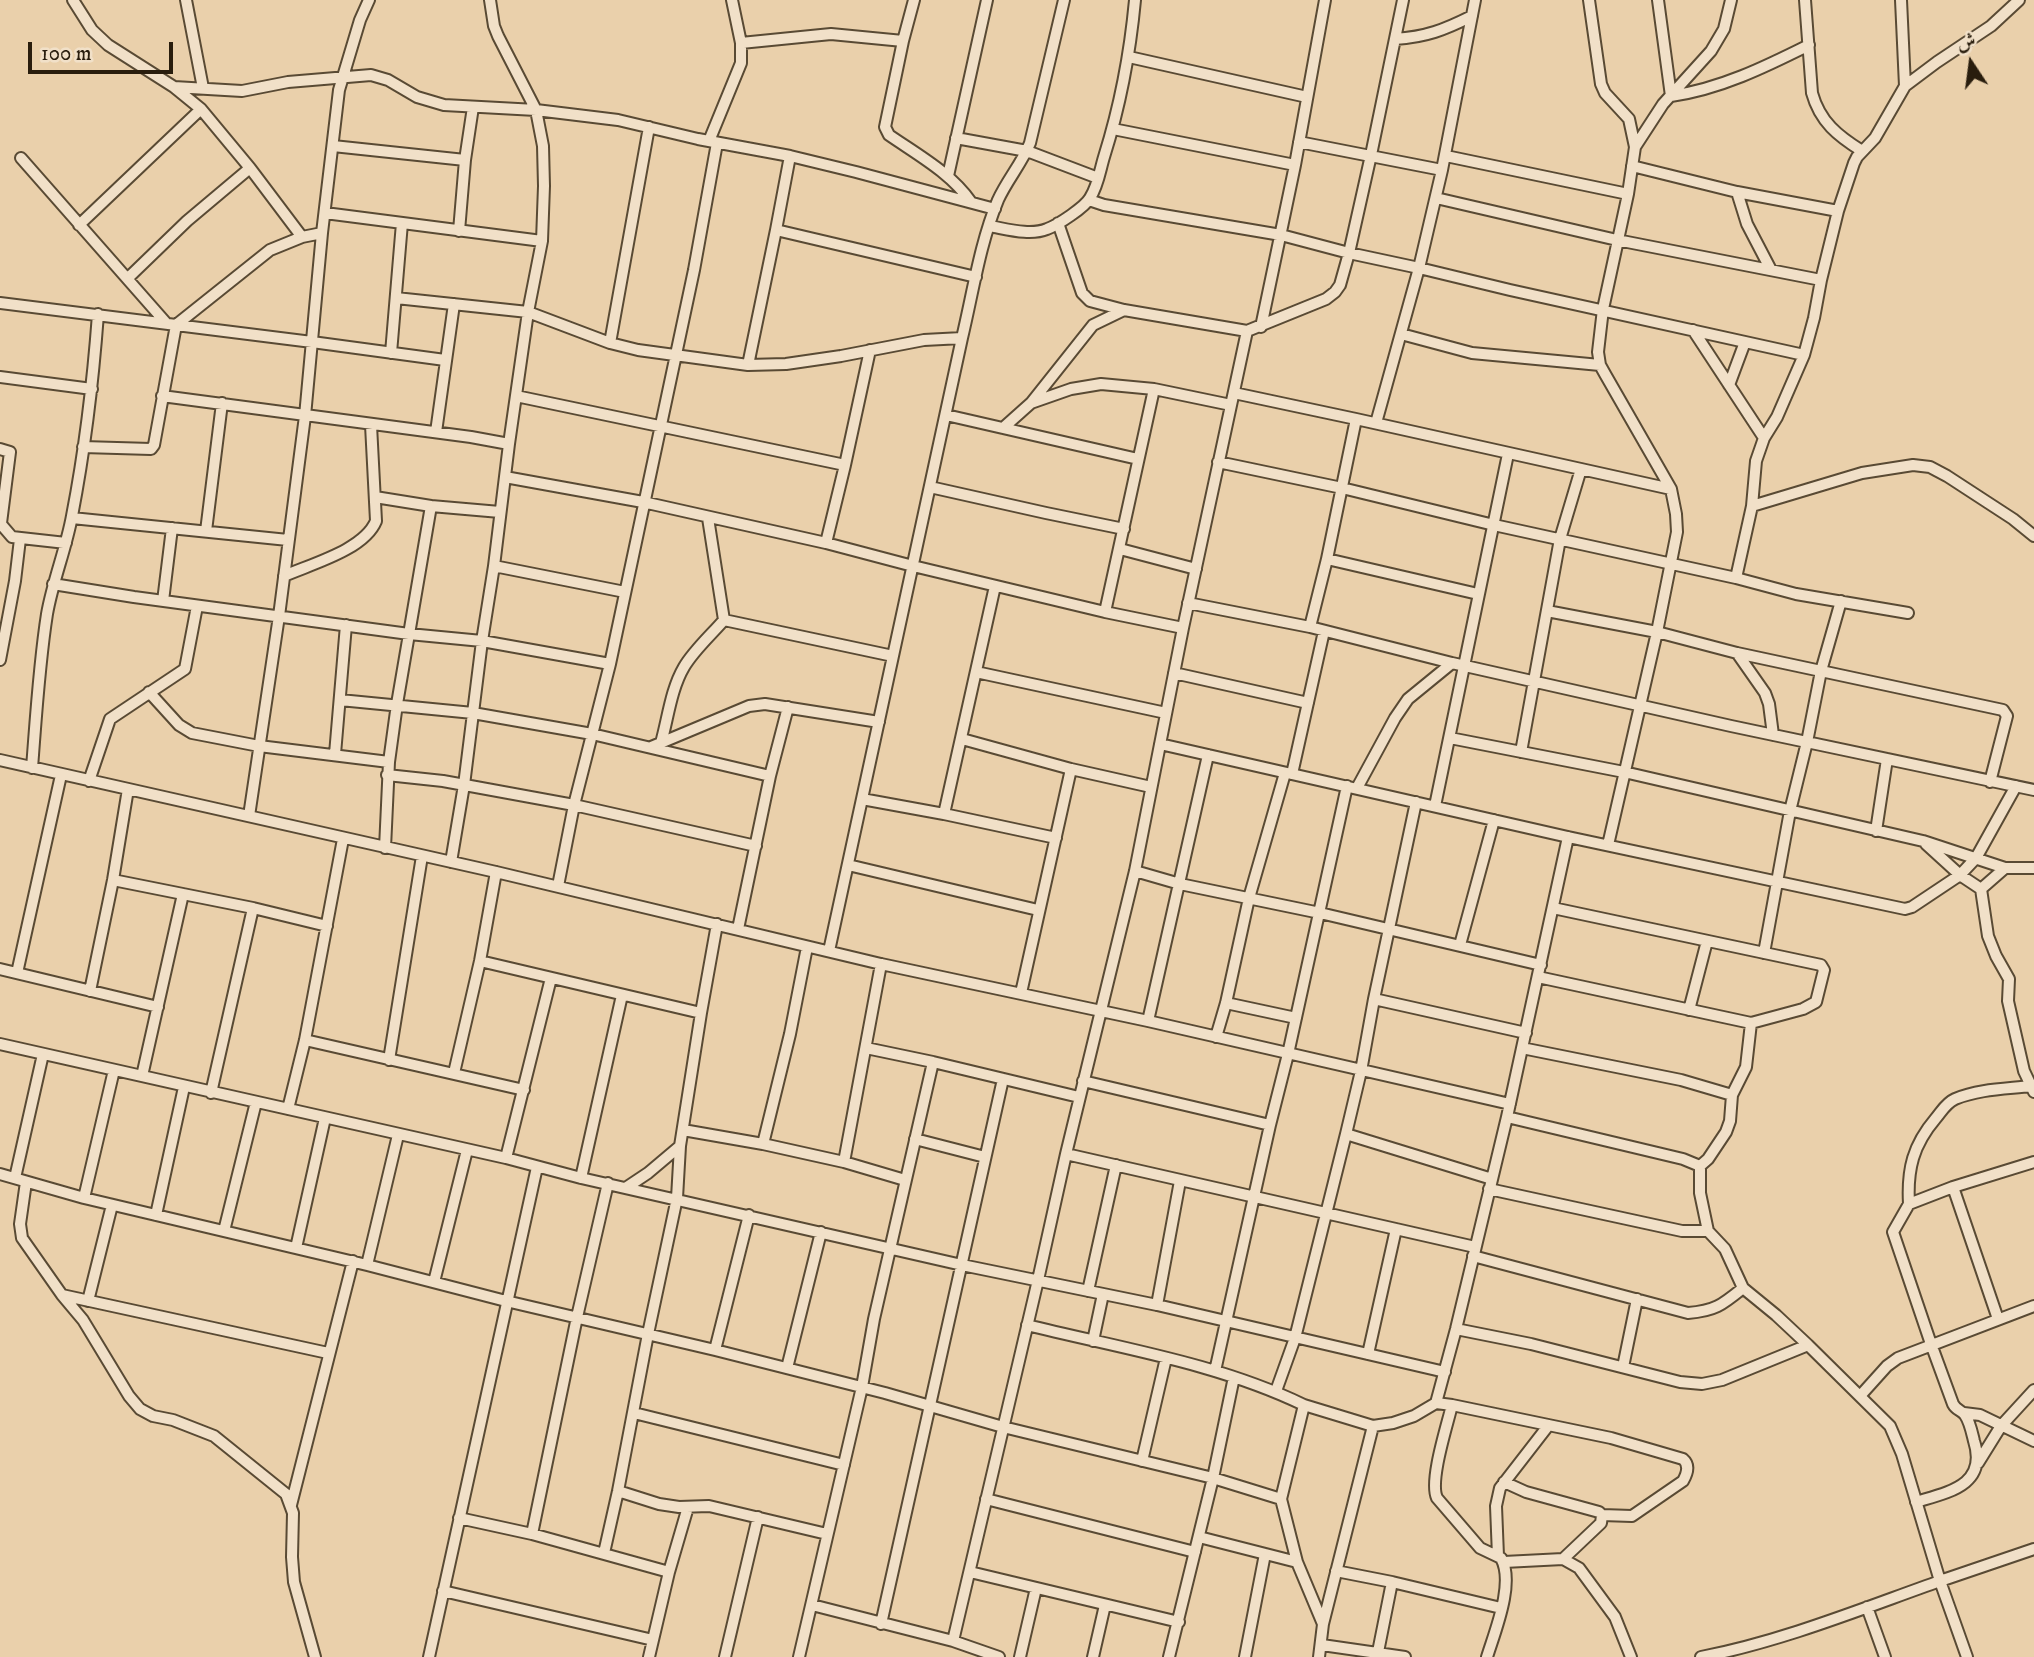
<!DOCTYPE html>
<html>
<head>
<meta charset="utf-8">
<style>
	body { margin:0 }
	#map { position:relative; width:2034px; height:1657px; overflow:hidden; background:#ead0ab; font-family:"IM FELL DW Pica",Amiri,serif }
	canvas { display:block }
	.north { position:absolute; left:1936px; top:28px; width:70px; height:70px; -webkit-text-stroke:5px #f1e0c8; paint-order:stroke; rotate:347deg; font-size:19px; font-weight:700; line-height:28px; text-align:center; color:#291d0d }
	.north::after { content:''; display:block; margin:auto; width:24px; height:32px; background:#291d0d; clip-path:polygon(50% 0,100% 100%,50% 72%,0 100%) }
	.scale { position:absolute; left:28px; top:42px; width:145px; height:32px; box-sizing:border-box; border:4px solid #291d0d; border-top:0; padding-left:9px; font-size:21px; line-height:24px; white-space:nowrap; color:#291d0d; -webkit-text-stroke:5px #f1e0c8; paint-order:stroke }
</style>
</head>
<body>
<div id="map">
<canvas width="2034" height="1657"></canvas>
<div class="north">ش</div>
<div class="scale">100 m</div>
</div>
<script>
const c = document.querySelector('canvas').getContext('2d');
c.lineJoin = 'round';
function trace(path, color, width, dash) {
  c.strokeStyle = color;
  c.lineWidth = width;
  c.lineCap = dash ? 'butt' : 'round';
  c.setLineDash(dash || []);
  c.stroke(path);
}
const minor = new Path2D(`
	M73,0L92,30L108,45L174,87L201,109L250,168L302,237
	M186,0L203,88
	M914,0L903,41L885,127L889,135C918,155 951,173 971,202
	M1589,0L1601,84L1605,93L1629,119L1635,147L1628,194L1603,309L1598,352L1600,365L1605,374L1671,489L1676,514L1677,532L1657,632L1608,845
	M1658,0L1671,96C1720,89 1765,67 1809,45
	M1805,0L1812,93C1820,122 1838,136 1862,151
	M1901,0L1905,86
	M1395,39C1426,37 1444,30 1472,16
	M741,43L831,34L903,41
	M1129,57L1307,97
	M174,87L242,91L288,82L371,75L388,80L417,97L444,105L536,110L618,120L698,139L790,156L856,172L995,209
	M1113,129L1295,165
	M956,138L1027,151L1098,178
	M709,141L741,63V43L732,0
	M1299,142L1442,170
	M333,146L465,160L459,231
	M1635,147L1663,104L1711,51L1724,29L1731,0
	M790,156L776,230L976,277
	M1446,156L1628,194
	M21,158L167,324
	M465,160L473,107
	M1632,166L1737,192L1838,211
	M948,176L987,0
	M1737,192L1747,224L1771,270
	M1436,198L1617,240L1821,280
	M1089,200L1104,205L1281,235L1349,253L1419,268L1510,290L1804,355
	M325,213L542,241
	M1058,223L1082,293L1090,301L1124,310L1247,331L1326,299L1335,292L1340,285L1349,253L1371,155L1403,0
	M79,225L201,109
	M989,226C1007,229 1030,236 1047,229C1058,225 1085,207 1090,198C1098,186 1100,170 1104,157C1120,106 1130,54 1135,0
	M128,278L187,221L250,168
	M396,298L528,312L610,343L638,350L748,365L786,364L841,356L924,340L962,338
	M0,303L312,342L445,360
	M1261,327L1295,165L1325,0
	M1693,330L1764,438
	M1401,334L1472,353L1600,365
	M610,343L649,127
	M391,353L402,223
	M748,365L776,230
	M0,377L92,389
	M1729,385L1745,342
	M1234,393L1356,419L1671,489
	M162,396L471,437L509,444
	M516,396L845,465
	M1031,403L1071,389L1101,384L1154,389L1231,405
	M946,415L1138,459
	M1376,423L1419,268L1442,170L1475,0
	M1003,428L1031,403L1093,325L1124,310
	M436,432L454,304
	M83,447L151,449L154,445L176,325L270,250L302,237L322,233
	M0,449L10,452L1,523
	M1218,462L1342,488L1494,525L1736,578L1796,594L1908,613
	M505,477L643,502L826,543L913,566L1105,612L1183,628
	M930,487L1046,513L1124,529
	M375,497L431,506L500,512
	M1752,506L1862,473L1913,465L1930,467L1947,476L2013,519L2034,536
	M72,518L288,540
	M708,518L724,620
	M0,523L12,537L66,543
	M206,531L222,403
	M826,543L845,465L870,350
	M1120,549L1196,569
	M1327,559L1478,594
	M494,566L625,592
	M284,576C311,564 364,550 376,521L371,425
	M1736,578L1752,506L1756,461L1764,438L1777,417L1804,355L1814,318L1821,280L1838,211L1854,163L1857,157L1875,138L1905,86L1937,62L1991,26L2019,0
	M53,584L134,597L409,634L482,641L610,664
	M163,601L172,528
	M1188,603L1310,627L1452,663L1731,726L2034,790
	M1547,611L1657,632L1737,653L2003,710L2007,716L1990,782
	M1105,612L1154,389
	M724,620L893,656
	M1310,627L1327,559L1356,419
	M1737,653L1765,693L1769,704L1773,735
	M0,660L15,581L20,539
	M976,672L1166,713
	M1174,673L1308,703
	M149,692L179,725L192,733L259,746L389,762
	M340,700L473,713L592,734L770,776L788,707
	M1450,738L1624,772L1923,841L2005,868H2034
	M962,739L1071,769L1151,787
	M661,743C668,718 671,689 684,667C694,650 711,635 724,620
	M1160,744L1568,837L1905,909L1912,907L1960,875L1976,858L2016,786
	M651,747L749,706L765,704L879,722
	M1521,752L1560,539L1581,469
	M335,754L346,625
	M0,760L496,872L881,964L1148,1021L1510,1104
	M32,768C36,717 39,665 47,614C53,580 66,549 72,516C85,449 93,382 98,314
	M1292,774L1324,631
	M387,775L443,781L574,805L756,846
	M89,781L110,719L185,669L197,606
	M1357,788L1395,718L1408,699L1452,663
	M862,799L944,814L1056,838
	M1416,802L1374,999L1526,1033
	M1435,806L1508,454
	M944,814L995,586
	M249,816L279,616L305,416L322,233L339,90L360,20L369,0
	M1876,831L1887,759
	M1926,844L1960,875L1981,889L1988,936L1996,956L2009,979L2008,1001L2024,1071L2034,1092
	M385,848L389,762L397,704L431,506
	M451,862L464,785L482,641L494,566L509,444L528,312L542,241L544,186L543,146L536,110L498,36L494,26L490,0
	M848,865L1038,910
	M1135,871L1180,884L1320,913L1541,965
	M113,880L253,908L327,926
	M558,886L574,805L610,664L694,270L717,143
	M1981,889L2005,868
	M738,929L770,776
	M1460,945L1494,820
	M829,951L962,338C973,292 980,243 998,200C1007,180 1022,163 1030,143L1064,0
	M1764,953L1790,811L1807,742L1821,671L1841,601
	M480,961L701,1013
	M0,969L158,1007
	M17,973L61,775
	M1538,977L1751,1023L1803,1009L1816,1002L1824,970L1821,965L1553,908
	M90,991L113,880L128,789
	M1021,993L1071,769
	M1374,999L1361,1071L1346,1134L1492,1179
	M1226,1003L1296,1018
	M1689,1010L1707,941
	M1148,1021L1208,755
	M1216,1037L1226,1003L1249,898L1285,773
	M305,1040L524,1090
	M0,1044L506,1158L581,1178L962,1265L1157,1305L1445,1372
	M866,1048L933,1062L1079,1097
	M1522,1048L1681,1080L1732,1095
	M389,1060L422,856
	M454,1073L480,961L496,872
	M142,1076L183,894
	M1083,1081L1270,1125
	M211,1093L253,908
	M288,1109L305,1040L343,839
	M1507,1117L1683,1159L1700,1166V1193L1708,1231L1725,1249L1743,1288L1776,1315L1808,1345L1890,1426L1902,1454L1940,1581L2034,1549
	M683,1130L763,1144L844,1162L905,1180
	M915,1139L985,1157
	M763,1144L790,1034L807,947
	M1066,1154L1475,1247
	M506,1158L551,978
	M844,1162L881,964
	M1700,1166L1708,1159L1726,1132L1730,1121L1732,1095L1746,1067L1751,1023
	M0,1174L84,1198L367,1265L506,1301L715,1350L885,1393L1003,1427L1213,1478L1281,1499L1297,1562L1323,1624
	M15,1178L43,1054
	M581,1178L622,995
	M26,1182L20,1224L22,1238L62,1295L83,1320L129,1396L140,1409L153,1416L173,1420L214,1436L286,1494L293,1513L292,1557L294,1582L315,1657
	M627,1187L648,1173L680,1146
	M1489,1189L1682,1231H1708
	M84,1198L114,1070
	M1909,1204C1907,1169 1913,1145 1936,1118C1942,1111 1946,1103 1955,1099C1979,1089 2006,1089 2031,1086
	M156,1215L184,1087
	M224,1231L256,1102
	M296,1248L325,1118
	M1473,1256L1688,1313C1715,1311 1722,1305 1743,1288
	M367,1265L398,1135
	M434,1282L467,1150
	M1088,1291L1116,1165
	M62,1295L328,1353
	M88,1301L112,1205
	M1157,1305L1180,1181
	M1998,1319L1953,1187L2034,1162
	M1027,1325C1119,1348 1217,1363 1304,1405
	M1456,1329L1531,1344L1680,1382L1702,1384L1722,1380L1808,1345
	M1093,1341L1103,1294
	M715,1350L749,1215
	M1368,1354L1396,1229
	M1623,1367L1637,1299
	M787,1368L821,1232
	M1215,1371L1270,1125L1288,1054L1347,786
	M1276,1391L1295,1338L1346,1134
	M1860,1396L1887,1366L1898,1358L2034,1306
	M1436,1403L1456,1329L1507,1117L1568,837
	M1452,1405C1447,1426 1429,1481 1437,1498L1480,1548L1501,1558C1515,1583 1495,1631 1487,1657
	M634,1413L844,1465
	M1964,1413L1980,1415L2034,1441
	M1142,1461L1166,1358
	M1978,1463L2001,1426L2034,1390
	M618,1491L659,1504L679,1507L709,1506L827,1534
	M986,1499L1195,1552
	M1281,1499L1304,1405L1373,1426L1393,1423L1414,1416L1436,1403L1452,1405L1611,1438L1683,1459C1690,1465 1687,1474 1683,1481L1632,1516L1602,1515L1599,1512L1526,1492L1504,1482
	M1916,1502C1949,1492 1988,1485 1974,1441C1972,1433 1970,1422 1965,1415C1961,1410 1956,1410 1953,1404L1931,1344L1893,1232L1909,1204L1953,1187
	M291,1505L353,1261
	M459,1518L532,1534L669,1572
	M532,1534L577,1317L608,1183
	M1199,1537L1297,1562
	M604,1553L618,1491L648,1334L677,1198L680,1146L701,1013L717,924
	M1498,1556L1496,1506L1500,1488L1548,1426
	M1563,1559L1601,1523L1602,1515
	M1504,1562L1563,1559L1579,1568L1615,1617L1631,1657
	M1336,1571L1392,1582L1501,1608
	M970,1572L1179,1622
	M443,1591L653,1640
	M812,1605L953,1641L999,1657
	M1867,1607L1885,1657
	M881,1624L1003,1079
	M953,1641L1038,1280L1066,1154L1135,871L1183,628L1247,331
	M1322,1645L1405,1657
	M1378,1652L1392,1582
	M429,1657L537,1167
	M649,1657L669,1572L688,1507
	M725,1657L758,1517
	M799,1657L862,1387L874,1319L933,1062
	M1020,1657L1036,1588
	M1093,1657L1105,1605
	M1169,1657L1213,1478L1234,1377
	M1245,1657L1265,1554
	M1319,1657L1323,1624L1373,1426
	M1701,1657C1783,1641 1861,1609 1940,1581L1967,1657`);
trace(minor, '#594a34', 14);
trace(minor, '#f1e0c8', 10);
</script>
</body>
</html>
